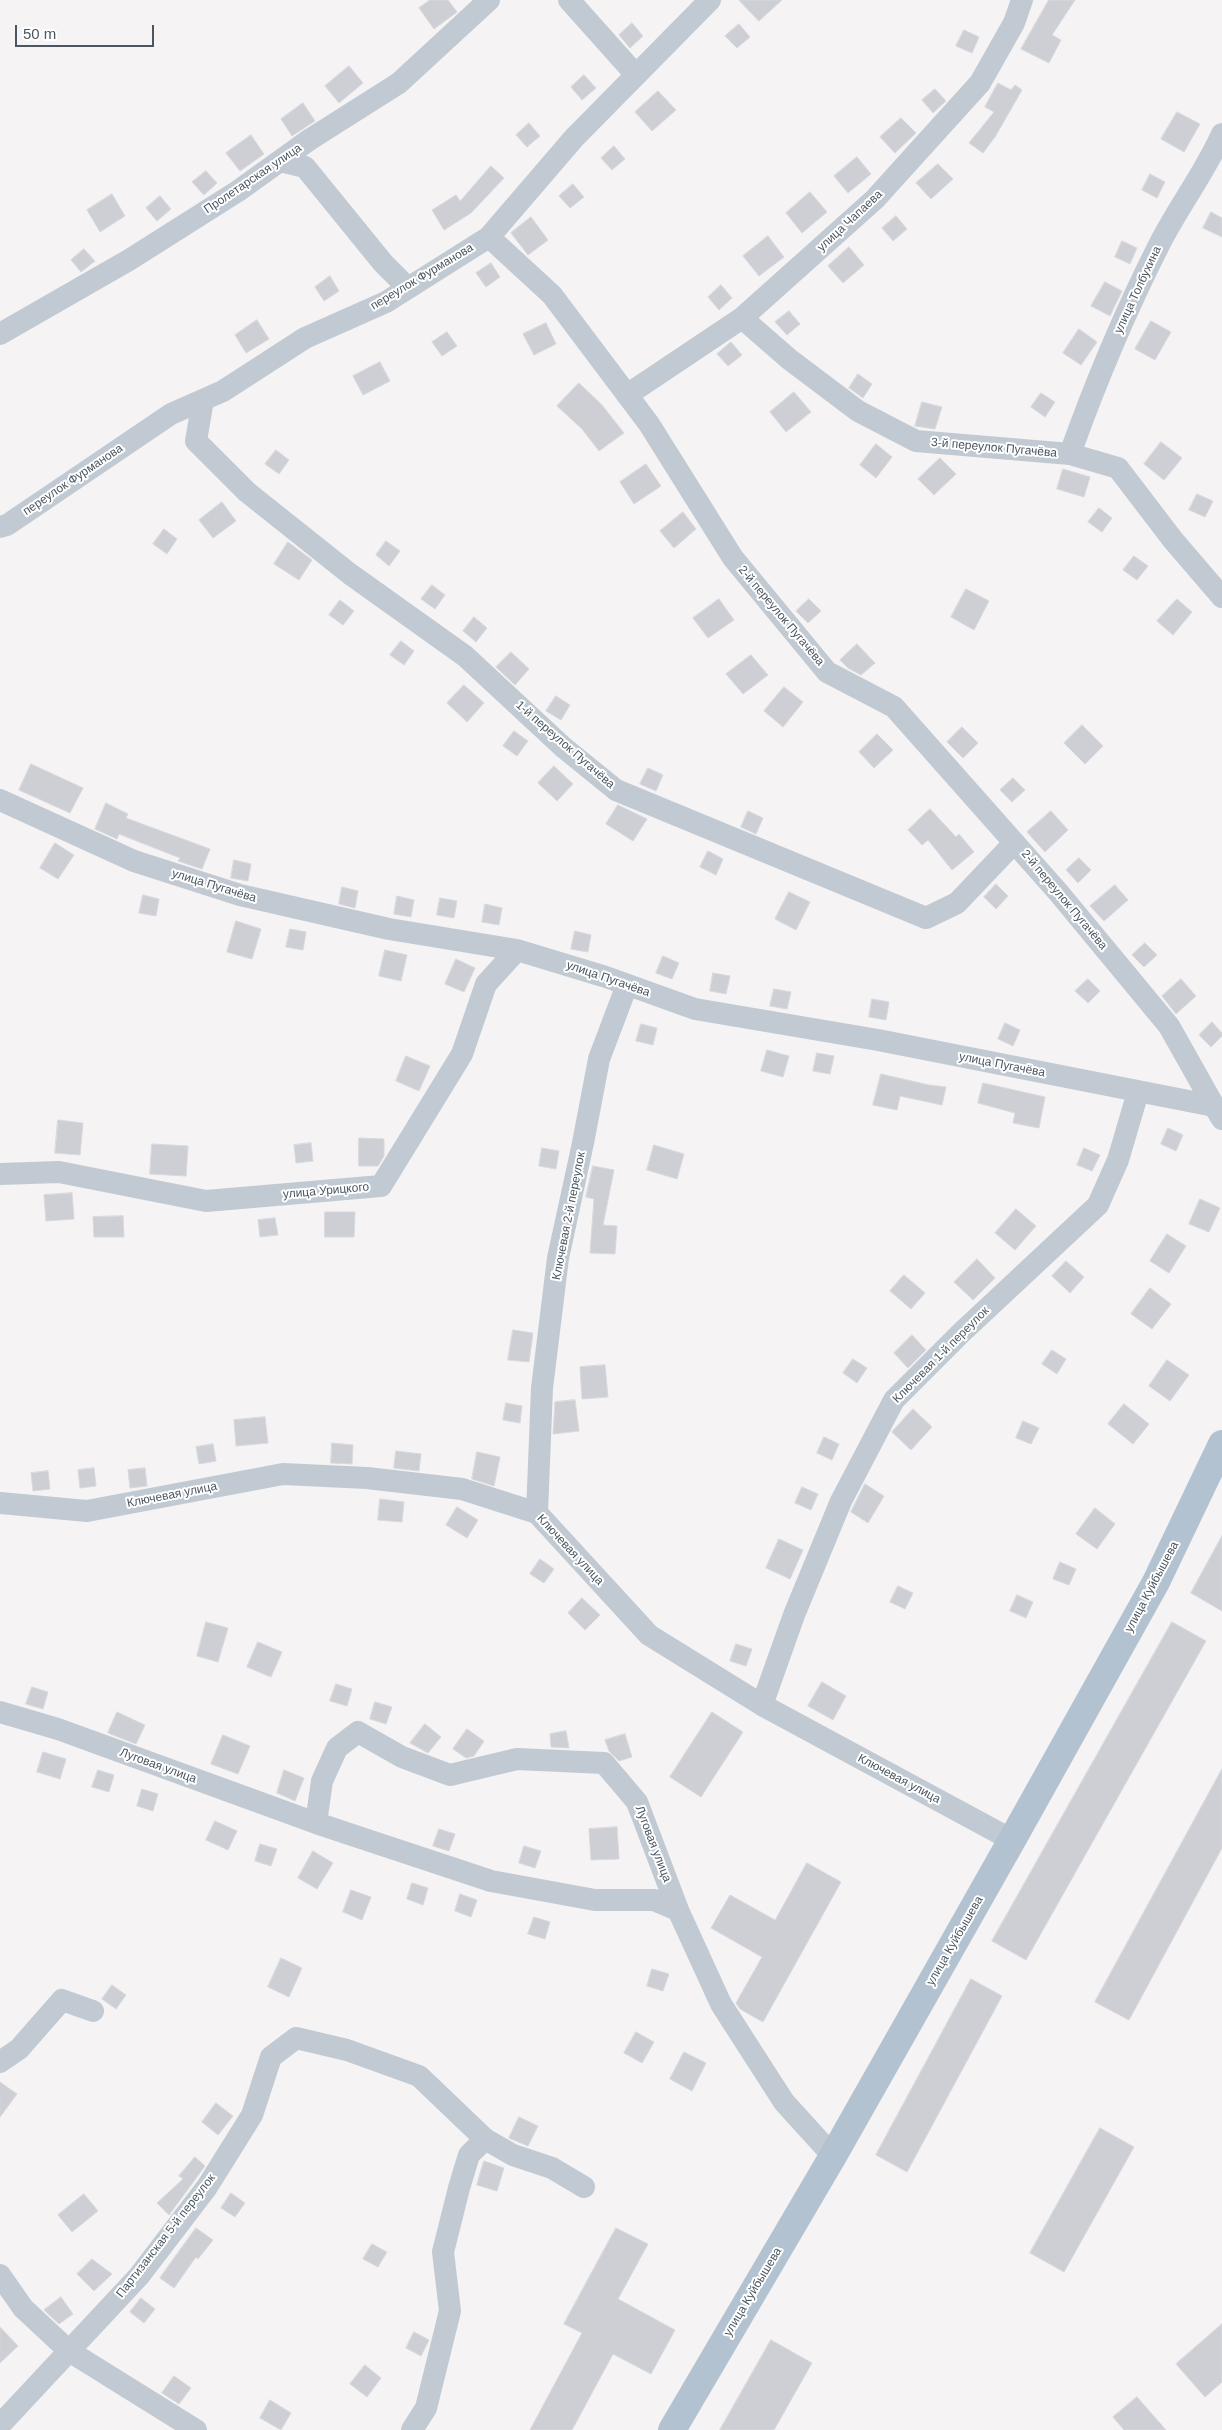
<!DOCTYPE html>
<html>
<head>
<meta charset="utf-8">
<style>
	body { margin:0 }
	#map { position:relative; width:1222px; height:2430px; overflow:hidden; background:#f5f3f3; font-family:Arial,sans-serif }
	canvas { display:block }
	.scale { position:absolute; left:15px; top:25px; width:139px; height:22px; box-sizing:border-box; border:2px solid #4a5661; border-top:0; padding-left:6px; font-size:15px; line-height:18px; white-space:nowrap; color:#4a5661; -webkit-text-stroke:4px #fff; paint-order:stroke }
</style>
</head>
<body>
<div id="map">
<canvas width="1222" height="2430"></canvas>
<div class="scale">50 m</div>
</div>
<script>
const c = document.querySelector('canvas').getContext('2d');
c.lineJoin = 'round';
function fill(path, color) {
  c.fillStyle = color;
  c.fill(path, 'evenodd');
}
function trace(path, color, width, dash) {
  c.strokeStyle = color;
  c.lineWidth = width;
  c.lineCap = dash ? 'butt' : 'round';
  c.setLineDash(dash || []);
  c.stroke(path);
}
function drawText(font, color, halo, rows, align = 'center') {
  c.font = font + ' Arial,sans-serif';
  c.lineWidth = 4;
  c.setLineDash([]);
  c.textBaseline = 'middle';
  c.strokeStyle = halo;
  c.fillStyle = color;
  for (const [text, x, y, turn = 0] of rows) {
    c.save();
    c.translate(x, y);
    c.rotate((+turn || 0) * Math.PI / 180);
    c.textAlign = isNaN(turn) ? turn : align;
    if (halo) c.strokeText(text, 0, 0);
    c.fillText(text, 0, 0);
    c.restore();
  }
}
const building = new Path2D(`
	M430,0H448L457,12L434,29L419,8Z
	M739,0H782L759,21Z
	M1049,0H1075L1052,35L1061,40L1049,63L1021,49Z
	M632,23L643,36L630,48L619,35Z
	M739,24L750,37L737,48L725,36Z
	M964,30L979,37L972,53L956,46Z
	M349,66L363,83L339,103L325,86Z
	M584,75L596,88L582,100L571,87Z
	M998,83L1011,90L1015,85L1022,90L995,137L983,153L969,143L994,112L985,107Z
	M935,89L946,101L933,113L922,100Z
	M658,91L676,110L652,131L635,112Z
	M303,103L315,121L292,136L281,119Z
	M1177,112L1200,124L1184,152L1161,139Z
	M901,118L916,133L895,153L880,137Z
	M529,123L540,136L527,147L516,135Z
	M251,135L264,154L240,171L226,153Z
	M614,146L625,159L612,170L601,158Z
	M857,157L871,174L848,193L834,176Z
	M938,164L953,179L931,199L916,183Z
	M491,166L504,178L471,213L444,230L432,210L456,195L460,201Z
	M206,171L217,183L204,195L192,182Z
	M1150,174L1165,182L1157,198L1142,190Z
	M573,184L584,197L570,208L559,196Z
	M810,192L827,212L802,233L786,213Z
	M112,194L125,216L100,232L87,210Z
	M160,196L171,209L157,221L146,208Z
	M1211,212L1222,218V237L1203,228Z
	M896,216L907,229L893,241L882,228Z
	M531,217L548,240L528,255L511,233Z
	M768,236L784,257L759,276L743,256Z
	M1122,241L1137,248L1130,264L1115,257Z
	M849,247L864,265L843,283L828,266Z
	M84,249L95,261L81,272L71,260Z
	M491,263L500,277L486,287L476,273Z
	M330,276L339,291L324,301L315,287Z
	M1105,282L1122,291L1110,316L1091,306Z
	M721,285L732,298L719,310L708,297Z
	M789,311L800,324L787,335L775,322Z
	M257,320L269,339L246,353L235,335Z
	M1151,321L1171,332L1155,360L1135,349Z
	M546,323L556,344L534,355L523,334Z
	M1079,329L1097,342L1081,365L1063,353Z
	M447,332L457,346L442,356L432,342Z
	M731,342L742,355L728,366L717,354Z
	M380,362L390,381L363,395L353,376Z
	M858,374L872,384L863,398L849,388Z
	M579,383L602,405L624,433L599,451L582,429L557,406Z
	M794,392L811,412L786,432L770,412Z
	M1041,393L1055,402L1045,417L1031,407Z
	M922,402L942,407L935,429L915,426Z
	M1161,442L1182,458L1164,480L1144,464Z
	M876,444L892,457L876,478L860,465Z
	M276,450L289,460L279,474L265,464Z
	M940,458L956,474L934,495L918,479Z
	M646,464L661,486L634,504L620,482Z
	M1063,469L1090,477L1084,497L1057,489Z
	M1197,494L1213,501L1205,517L1189,510Z
	M222,502L236,521L213,538L199,520Z
	M1099,508L1112,518L1102,532L1088,522Z
	M683,512L696,529L674,548L660,531Z
	M164,529L177,539L167,554L153,544Z
	M386,541L400,551L389,566L376,555Z
	M288,542L312,560L299,580L274,564Z
	M1134,556L1148,566L1137,580L1123,570Z
	M432,585L445,595L435,609L421,599Z
	M966,589L989,601L974,630L951,617Z
	M719,599L734,620L708,638L693,618Z
	M809,599L821,611L808,623L796,611Z
	M1177,599L1192,612L1173,635L1157,621Z
	M340,600L354,611L343,625L329,615Z
	M474,617L487,628L476,642L463,631Z
	M401,641L414,651L404,665L390,655Z
	M857,644L875,663L861,675L848,668L840,660Z
	M511,652L529,669L515,685L496,667Z
	M751,655L768,675L743,694L726,674Z
	M464,685L484,703L467,722L447,703Z
	M784,687L803,702L783,727L764,711Z
	M556,696L570,705L561,720L546,711Z
	M1082,725L1103,746L1085,764L1064,743Z
	M962,727L978,743L963,758L947,742Z
	M514,731L528,741L517,756L503,746Z
	M877,734L893,750L874,768L859,752Z
	M31,764L83,788L70,813L19,790Z
	M554,766L573,784L557,801L538,783Z
	M648,768L663,775L656,791L640,784Z
	M1013,778L1025,790L1012,802L1000,790Z
	M106,803L128,814L126,818L210,849L202,869L178,861L180,858L119,834L117,839L95,829Z
	M618,805L647,819L633,841L606,824Z
	M930,809L956,837L959,834L974,852L952,870L928,840L922,845L908,830Z
	M748,811L763,818L756,834L741,827Z
	M1051,811L1068,830L1045,852L1027,832Z
	M55,843L74,855L58,879L40,868Z
	M708,851L723,859L716,875L700,867Z
	M1079,858L1091,870L1078,883L1066,870Z
	M234,860L251,864L248,881L231,878Z
	M996,884L1008,896L996,909L984,897Z
	M1115,885L1128,900L1104,921L1090,906Z
	M342,887L358,891L355,908L339,904Z
	M789,892L810,902L796,930L775,919Z
	M143,895L159,899L156,916L139,913Z
	M397,896L414,900L411,917L394,914Z
	M440,898L457,901L454,918L437,915Z
	M485,904L502,908L499,925L482,922Z
	M236,921L261,929L252,959L227,952Z
	M290,929L306,932L303,950L286,947Z
	M575,931L591,935L588,952L571,949Z
	M1145,943L1157,955L1144,967L1132,955Z
	M385,950L407,955L401,981L379,976Z
	M663,956L679,963L672,979L656,973Z
	M456,959L475,968L464,992L445,984Z
	M713,973L730,976L726,994L710,991Z
	M1088,979L1100,991L1088,1003L1075,991Z
	M1181,979L1196,996L1176,1014L1162,996Z
	M774,989L791,992L787,1009L770,1006Z
	M872,999L889,1002L886,1020L869,1017Z
	M1212,1022L1222,1033V1036L1211,1047L1199,1035Z
	M1005,1023L1020,1030L1013,1046L998,1039Z
	M641,1024L657,1028L653,1045L636,1041Z
	M767,1050L789,1056L783,1077L761,1071Z
	M817,1053L834,1056L830,1074L813,1071Z
	M406,1056L430,1066L419,1091L396,1081Z
	M881,1074L929,1085L946,1087L942,1105L900,1096L897,1110L873,1105Z
	M983,1083L1045,1097L1039,1128L1013,1123L1015,1113L978,1103Z
	M58,1120L83,1123L80,1155L55,1153Z
	M1168,1128L1183,1135L1176,1151L1161,1144Z
	M359,1138L384,1139V1156L378,1166H359Z
	M311,1143L313,1161L296,1163L294,1145Z
	M152,1144L188,1146L186,1176L150,1174Z
	M654,1145L684,1154L677,1179L647,1170Z
	M542,1148L559,1151L556,1169L539,1166Z
	M1084,1148L1100,1155L1092,1171L1077,1165Z
	M593,1166L614,1170L603,1225L617,1226L615,1254L590,1253L594,1199L586,1197Z
	M72,1193L74,1219L46,1221L44,1195Z
	M1200,1199L1220,1208L1209,1232L1189,1224Z
	M1016,1209L1036,1226L1015,1250L995,1233Z
	M325,1212H355L354,1237H325Z
	M123,1216L124,1237H94L93,1217Z
	M275,1218L278,1235L260,1237L258,1220Z
	M1167,1234L1186,1246L1169,1273L1150,1261Z
	M977,1259L995,1278L973,1300L954,1282Z
	M1066,1261L1084,1277L1070,1293L1052,1276Z
	M904,1275L925,1293L911,1309L890,1291Z
	M1150,1288L1171,1304L1152,1329L1131,1314Z
	M513,1330L533,1333L529,1362L508,1360Z
	M912,1335L926,1350L908,1368L894,1353Z
	M1052,1350L1066,1359L1057,1374L1042,1364Z
	M853,1359L867,1368L857,1383L843,1373Z
	M1167,1360L1189,1375L1170,1401L1149,1386Z
	M605,1365L608,1397L582,1399L580,1367Z
	M575,1400L579,1431L553,1434L555,1402Z
	M506,1403L522,1406L520,1423L503,1420Z
	M1124,1404L1149,1424L1133,1444L1108,1424Z
	M913,1409L932,1427L911,1450L892,1432Z
	M265,1417L268,1443L236,1446L234,1420Z
	M1023,1421L1039,1428L1031,1444L1016,1438Z
	M824,1437L839,1444L832,1460L817,1453Z
	M332,1443L353,1445L352,1464L331,1463Z
	M213,1444L216,1461L199,1464L196,1447Z
	M396,1451L421,1454L419,1471L394,1468Z
	M477,1452L500,1457L494,1486L472,1479Z
	M94,1468L96,1486L80,1488L78,1470Z
	M145,1468L147,1486L130,1488L128,1470Z
	M48,1471L50,1489L33,1491L31,1473Z
	M865,1484L884,1496L868,1523L851,1512Z
	M802,1487L818,1494L811,1510L795,1503Z
	M380,1499L404,1502L402,1522L378,1520Z
	M457,1507L478,1520L467,1538L446,1525Z
	M1095,1508L1115,1524L1097,1549L1076,1534Z
	M1222,1536V1611L1191,1593Z
	M779,1539L803,1550L790,1579L766,1568Z
	M540,1559L554,1569L544,1583L530,1574Z
	M1060,1562L1076,1569L1069,1585L1053,1579Z
	M898,1586L913,1593L905,1609L890,1602Z
	M1017,1595L1033,1602L1026,1618L1010,1611Z
	M582,1598L600,1615L585,1630L568,1613Z
	M206,1622L228,1628L218,1662L197,1656Z
	M1172,1622L1206,1641L1026,1960L992,1941Z
	M258,1642L282,1652L271,1677L247,1667Z
	M736,1644L752,1649L746,1666L730,1661Z
	M822,1682L846,1696L833,1720L808,1706Z
	M336,1684L352,1689L347,1706L330,1701Z
	M32,1687L48,1692L43,1709L26,1704Z
	M375,1702L392,1707L386,1724L370,1719Z
	M117,1712L145,1725L136,1744L108,1733Z
	M712,1712L743,1732L701,1797L670,1777Z
	M425,1724L441,1737L428,1753L410,1743Z
	M467,1729L484,1741L474,1756L466,1758L453,1749Z
	M566,1731L569,1748L551,1747L550,1734Z
	M625,1734L632,1757L619,1761L609,1751L605,1740Z
	M223,1735L250,1746L238,1774L211,1764Z
	M43,1752L66,1759L60,1779L37,1772Z
	M1222,1769V1848L1129,2020L1095,2002Z
	M98,1770L114,1775L109,1792L92,1787Z
	M284,1770L304,1778L295,1801L277,1793Z
	M142,1789L158,1794L153,1811L137,1806Z
	M215,1821L237,1831L228,1850L206,1840Z
	M617,1827L619,1859L591,1860L589,1829Z
	M439,1829L455,1834L449,1851L433,1846Z
	M260,1844L277,1849L271,1866L255,1861Z
	M524,1846L541,1851L535,1868L519,1863Z
	M313,1851L333,1863L317,1889L298,1878Z
	M807,1863L841,1882L763,2022L740,2009L736,2003L762,1957L711,1928L730,1895L775,1920Z
	M412,1883L428,1888L423,1905L407,1899Z
	M351,1890L371,1897L362,1920L343,1912Z
	M460,1894L477,1900L471,1917L455,1911Z
	M534,1917L550,1922L545,1939L528,1934Z
	M281,1958L302,1968L289,1997L268,1987Z
	M652,1969L669,1974L663,1991L647,1986Z
	M971,1979L1002,1996L907,2172L876,2155Z
	M112,1985L126,1995L116,2009L102,1999Z
	M636,2032L654,2042L642,2063L624,2053Z
	M684,2052L706,2063L692,2091L670,2079Z
	M0,2082L17,2094L0,2117Z
	M216,2103L233,2116L218,2135L202,2122Z
	M519,2117L538,2126L528,2146L509,2138Z
	M1100,2128L1134,2147L1064,2272L1030,2253Z
	M195,2157L205,2166L169,2215L157,2203L183,2179L179,2176Z
	M484,2161L504,2168L497,2191L477,2185Z
	M231,2193L245,2203L235,2217L221,2208Z
	M84,2194L98,2211L72,2232L58,2215Z
	M196,2228L213,2240L198,2259L196,2257L174,2288L160,2278Z
	M616,2228L648,2244L618,2299L675,2330L651,2374L613,2354L572,2430H530L582,2333L564,2324Z
	M372,2244L387,2252L378,2267L363,2259Z
	M92,2259L112,2274L94,2291L77,2274Z
	M61,2297L73,2314L59,2324L44,2310Z
	M141,2298L155,2309L144,2323L130,2312Z
	M1222,2324V2382L1205,2397L1176,2364Z
	M0,2327L18,2346L0,2363Z
	M414,2332L429,2340L421,2356L406,2348Z
	M771,2340L812,2363L774,2430H720Z
	M365,2365L381,2378L367,2397L350,2384Z
	M174,2376L191,2388L179,2404L162,2393Z
	M1137,2397L1166,2430H1124L1113,2417Z
	M270,2400L291,2413L281,2430L260,2418Z`);
fill(building, '#cdcfd5');
trace(building, '#d7d9de', 1);
trace(new Path2D(`
	M569,0L636,75
	M280,161L305,167L383,263L408,288
	M489,237L552,295L649,424L733,558L827,672L894,707L1058,892L1169,1026L1214,1106
	M742,318L789,359L858,411L916,441L1070,454L1118,468L1173,540L1222,597
	M0,334L129,260L238,191L309,140L399,83L489,0
	M627,395L742,318L875,199L980,83L1014,23L1022,0
	M203,400L196,441L247,492L350,574L465,656L563,747L616,790L926,918L957,903L1014,843
	M1070,454C1096,381 1125,312 1160,243C1179,206 1205,172 1222,134
	M0,527L7,525L171,414L223,391L305,338L386,302L489,237L574,138L710,0
	M0,800L134,861L240,895L389,929L517,950L606,977L695,1009L878,1040L1214,1106L1222,1119
	M0,1174L59,1172L206,1201L381,1186L462,1054L486,984L517,950
	M0,1503L87,1511L283,1474L367,1478L462,1489L537,1513L649,1635L762,1705L1012,1840
	M537,1513L542,1388L558,1258L583,1143L599,1059L627,985
	M762,1705L794,1615L841,1501L894,1400L961,1333L1098,1205L1118,1160L1138,1092
	M0,1712L58,1729L316,1823L491,1881L595,1900H654L678,1910L721,2004L784,2102L833,2156
	M316,1823L322,1781L337,1748L358,1732L402,1757L450,1775L517,1759L604,1763L637,1802L678,1910
	M0,2062L19,2049L62,2000L93,2011
	M0,2275L23,2308L69,2351L196,2430
	M0,2425L139,2276L207,2187L252,2115L271,2057L296,2038L347,2050L419,2076L485,2139
	M412,2430L426,2408L450,2311L443,2252L459,2188L469,2155L485,2139L513,2155L552,2168L584,2187`), '#c1cad2', 22);
trace(new Path2D(`
	M672,2430L833,2156L1012,1840L1156,1582L1222,1444`), '#b3c2d1', 28);
drawText('12px', '#4a5661', '#fff', [
	["Пролетарская улица",253,179,-34],
	["улица Чапаева",850,221,-43],
	["переулок Фурманова",422,277,-31],
	["улица Толбухина",1138,290,-65],
	["3-й переулок Пугачёва",994,448,5],
	["переулок Фурманова",73,480,-34],
	["2-й переулок Пугачёва",781,616,50],
	["1-й переулок Пугачёва",565,745,41],
	["улица Пугачёва",214,886,17],
	["2-й переулок Пугачёва",1064,900,50],
	["улица Пугачёва",608,979,19],
	["улица Пугачёва",1002,1065,11],
	["улица Урицкого",326,1191,-5],
	["Ключевая 2-й переулок",569,1216,-79],
	["Ключевая 1-й переулок",941,1355,-45],
	["Ключевая улица",172,1495,-11],
	["Ключевая улица",570,1550,47],
	["улица Куйбышева",1152,1587,-62],
	["Луговая улица",158,1766,20],
	["Ключевая улица",899,1779,28],
	["Луговая улица",653,1844,69],
	["улица Куйбышева",955,1941,-60],
	["Партизанская 5-й переулок",166,2236,-52],
	["улица Куйбышева",753,2292,-59]
]);
</script>
</body>
</html>
